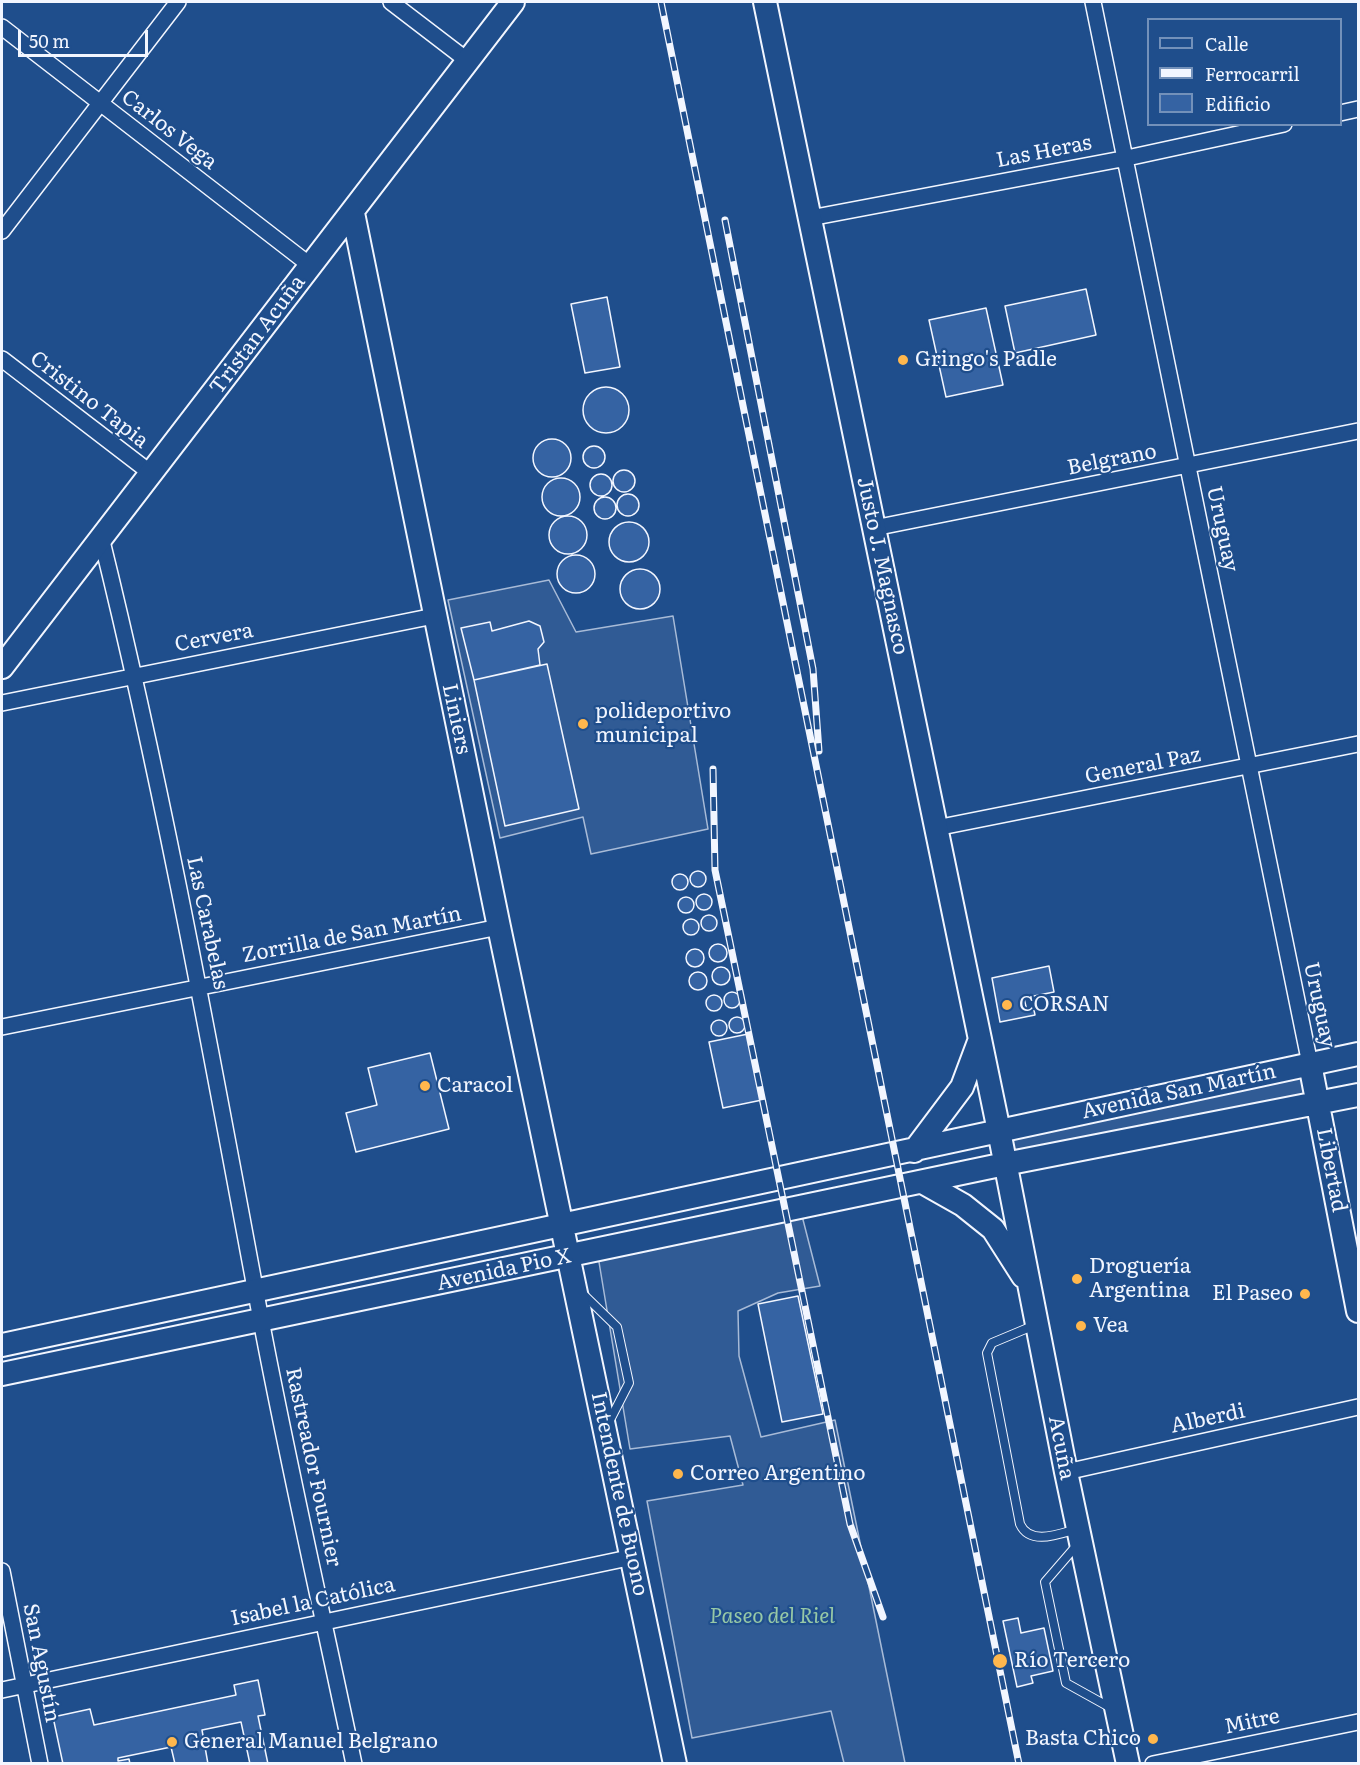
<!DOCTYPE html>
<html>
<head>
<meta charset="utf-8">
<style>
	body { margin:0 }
	#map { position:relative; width:1360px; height:1765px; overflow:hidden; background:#1f4e8c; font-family:Literata,serif }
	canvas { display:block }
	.frame { position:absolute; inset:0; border:3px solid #f2f6ff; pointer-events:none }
	.legend { position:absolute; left:1147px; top:18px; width:195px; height:108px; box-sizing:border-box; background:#1f4e8c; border:2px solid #7391ba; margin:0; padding:8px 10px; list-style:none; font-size:18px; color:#f2f6ff }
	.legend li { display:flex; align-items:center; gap:12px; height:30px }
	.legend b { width:30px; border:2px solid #7391ba }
	.scale { position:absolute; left:18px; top:30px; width:130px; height:27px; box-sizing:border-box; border:3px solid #f2f6ff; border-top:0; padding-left:8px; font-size:18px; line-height:21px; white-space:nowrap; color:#f2f6ff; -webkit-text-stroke:4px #1f4e8c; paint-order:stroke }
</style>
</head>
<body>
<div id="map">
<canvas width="1360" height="1765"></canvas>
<div class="frame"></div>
<ul class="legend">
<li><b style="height:8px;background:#1f4e8c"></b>Calle</li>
<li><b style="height:8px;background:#f2f6ff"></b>Ferrocarril</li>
<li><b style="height:16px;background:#3563a3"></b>Edificio</li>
</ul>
<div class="scale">50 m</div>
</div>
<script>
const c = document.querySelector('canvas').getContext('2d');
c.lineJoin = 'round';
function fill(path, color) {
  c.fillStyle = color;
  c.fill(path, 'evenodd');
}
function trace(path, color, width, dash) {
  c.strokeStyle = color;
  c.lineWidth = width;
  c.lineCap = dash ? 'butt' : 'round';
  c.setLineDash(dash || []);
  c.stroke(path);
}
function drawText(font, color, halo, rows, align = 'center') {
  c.font = font + ' Literata,serif';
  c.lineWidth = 4.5;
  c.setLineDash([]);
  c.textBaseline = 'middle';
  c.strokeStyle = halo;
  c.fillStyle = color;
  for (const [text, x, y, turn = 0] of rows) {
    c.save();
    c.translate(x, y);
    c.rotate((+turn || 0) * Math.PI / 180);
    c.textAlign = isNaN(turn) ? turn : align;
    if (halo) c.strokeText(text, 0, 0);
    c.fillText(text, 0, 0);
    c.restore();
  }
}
const built = new Path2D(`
	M549,580L576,632L673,616L708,829L591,854L583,817L500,838L448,600Z
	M1310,1064L1318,1103L1005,1164L999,1131Z
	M800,1208L820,1286L778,1293L738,1311L739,1356L761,1437L835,1420L905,1763H844L831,1711L692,1738L647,1501L743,1485L730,1436L630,1449L597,1250Z`);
fill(built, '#305b95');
trace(built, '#a8bbd7', 1.5);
const building = new Path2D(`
	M1086,289L1096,335L1015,353L1005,306Z
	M607,297L620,367L585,373L571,304Z
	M986,308L1003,385L946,397L929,320Z
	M583 410a23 23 0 1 1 46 0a23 23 0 1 1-46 0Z
	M533 458a19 19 0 1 1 38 0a19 19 0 1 1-38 0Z
	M583 457a11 11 0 1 1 22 0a11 11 0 1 1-22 0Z
	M613 481a11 11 0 1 1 22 0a11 11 0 1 1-22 0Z
	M590 485a11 11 0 1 1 22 0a11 11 0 1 1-22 0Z
	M542 497a19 19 0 1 1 38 0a19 19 0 1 1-38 0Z
	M617 505a11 11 0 1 1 22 0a11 11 0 1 1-22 0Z
	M594 508a11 11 0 1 1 22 0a11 11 0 1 1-22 0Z
	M549 535a19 19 0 1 1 38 0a19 19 0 1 1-38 0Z
	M609 542a20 20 0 1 1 40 0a20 20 0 1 1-40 0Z
	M557 574a19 19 0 1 1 38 0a19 19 0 1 1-38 0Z
	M620 589a20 20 0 1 1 40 0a20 20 0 1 1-40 0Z
	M529,621L540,626L544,642L538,649L540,665L474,680L461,628L490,622L492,631Z
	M547,664L579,809L505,826L474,680Z
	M690 879a8 8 0 1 1 16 0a8 8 0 1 1-16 0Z
	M672 882a8 8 0 1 1 16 0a8 8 0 1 1-16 0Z
	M696 902a8 8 0 1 1 16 0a8 8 0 1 1-16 0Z
	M678 905a8 8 0 1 1 16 0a8 8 0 1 1-16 0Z
	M701 923a8 8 0 1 1 16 0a8 8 0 1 1-16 0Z
	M683 927a8 8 0 1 1 16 0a8 8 0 1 1-16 0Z
	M709 953a9 9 0 1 1 18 0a9 9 0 1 1-18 0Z
	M686 958a9 9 0 1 1 18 0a9 9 0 1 1-18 0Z
	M1049,966L1054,992L1024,998L1027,1011L1034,1010L1035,1015L1000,1022L992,978Z
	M712 976a9 9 0 1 1 18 0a9 9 0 1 1-18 0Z
	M689 981a9 9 0 1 1 18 0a9 9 0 1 1-18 0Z
	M724 1000a8 8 0 1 1 16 0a8 8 0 1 1-16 0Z
	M706 1003a8 8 0 1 1 16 0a8 8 0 1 1-16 0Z
	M729 1025a8 8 0 1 1 16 0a8 8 0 1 1-16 0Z
	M711 1028a8 8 0 1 1 16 0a8 8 0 1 1-16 0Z
	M748,1034L762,1100L723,1108L709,1042Z
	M430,1053L449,1129L356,1152L346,1113L377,1105L368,1068Z
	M798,1296L823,1414L782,1422L758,1304Z
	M1018,1618L1021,1633L1044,1628L1053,1671L1031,1676L1033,1683L1017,1687L1003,1621Z
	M258,1680L265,1715L258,1716L268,1764H250L241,1722L202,1730L208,1764H175L171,1747L118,1758V1761L129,1759L130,1764H63L53,1717L90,1709L94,1725L236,1695L234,1685Z`);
fill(building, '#3563a3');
trace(building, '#f2f6ff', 1.5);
const lane = new Path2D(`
	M582,1293L617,1327L629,1383L609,1422
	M1035,1325L992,1343L987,1353L1020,1524C1030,1546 1059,1534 1077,1529
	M1077,1545L1045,1582L1066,1683L1111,1708`);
const street = new Path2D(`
	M391,2L468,61
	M1093,2L1310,1064
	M2,27L311,266
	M1340,113L1358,109
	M810,218L1127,158L1284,124
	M2,231L178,2
	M2,359L152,474
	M874,528L1358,431
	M101,537C165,796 212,1058 261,1320C289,1468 323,1616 354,1764
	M2,703L434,616
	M936,828L1358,744
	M2,1027L499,927
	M1066,1472L1358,1407
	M2,1571L40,1764
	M2,1690L633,1557
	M1153,1764L1358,1722`);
const secondary = new Path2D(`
	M765,2L999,1131L1066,1472L1128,1764
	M353,213L499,927L675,1764
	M2,667L513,2
	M1310,1064L1358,1311
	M914,1151L962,1087L980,1039
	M924,1183L963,1205L993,1229L1023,1276
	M2,1345L1358,1054
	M2,1374L1005,1164L1358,1095`);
trace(lane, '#f2f6ff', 10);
trace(street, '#f2f6ff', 18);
trace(secondary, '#f2f6ff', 26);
trace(lane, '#1f4e8c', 8);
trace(street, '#1f4e8c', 15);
trace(secondary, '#1f4e8c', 22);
const rail = new Path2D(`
	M661,2L1019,1764
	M725,220L813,669L819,751
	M713,769L715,870L850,1524L883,1617`);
trace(rail, '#f2f6ff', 7);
trace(rail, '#1f4e8c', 4.5, [14]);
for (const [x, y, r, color] of [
	[903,360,6,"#ffb74d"],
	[583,724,6,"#ffb74d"],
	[1007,1005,6,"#ffb74d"],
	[425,1086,6,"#ffb74d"],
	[1077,1279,6,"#ffb74d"],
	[1305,1294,6,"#ffb74d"],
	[1081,1326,6,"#ffb74d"],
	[678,1474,6,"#ffb74d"],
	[1000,1661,8,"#ffb74d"],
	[1153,1739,6,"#ffb74d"],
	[172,1742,6,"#ffb74d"]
]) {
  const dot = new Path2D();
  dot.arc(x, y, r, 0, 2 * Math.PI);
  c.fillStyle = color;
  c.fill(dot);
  trace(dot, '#1f4e8c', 2);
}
drawText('21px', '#f2f6ff', '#1f4e8c', [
	["Carlos Vega",169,130,38],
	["Las Heras",1044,152,-11],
	["Tristan Acuña",258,335,-53],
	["Cristino Tapia",89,400,38],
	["Belgrano",1112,460,-11],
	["Uruguay",1222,529,78],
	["Justo J. Magnasco",882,566,78],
	["Cervera",214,638,-11],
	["Liniers",456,719,78],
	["General Paz",1143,766,-11],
	["Las Carabelas",207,923,78],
	["Zorrilla de San Martín",352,935,-11],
	["Uruguay",1319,1005,78],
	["Avenida San Martín",1179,1092,-12],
	["Libertad",1331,1170,79],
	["Avenida Pio X",504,1270,-12],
	["Alberdi",1208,1419,-12],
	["Acuña",1061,1448,79],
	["Rastreador Fournier",313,1467,78],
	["Intendente de Buono",619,1494,78],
	["Isabel la Católica",313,1602,-12],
	["San Agustín",41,1663,79],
	["Mitre",1252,1722,-12]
]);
drawText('21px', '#f2f6ff', '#1f4e8c', [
	["Gringo's Padle",915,360],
	["polideportivo",595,712],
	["municipal",595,736],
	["CORSAN",1019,1005],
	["Caracol",437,1086],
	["Droguería",1089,1267],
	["Argentina",1089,1291],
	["El Paseo",1293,1294,"right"],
	["Vea",1093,1326],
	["Correo Argentino",690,1474],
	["Río Tercero",1014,1661],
	["Basta Chico",1141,1739,"right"],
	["General Manuel Belgrano",184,1742]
], 'left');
drawText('italic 21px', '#97c8a6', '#1f4e8c', [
	["Paseo del Riel",772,1617]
]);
</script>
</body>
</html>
